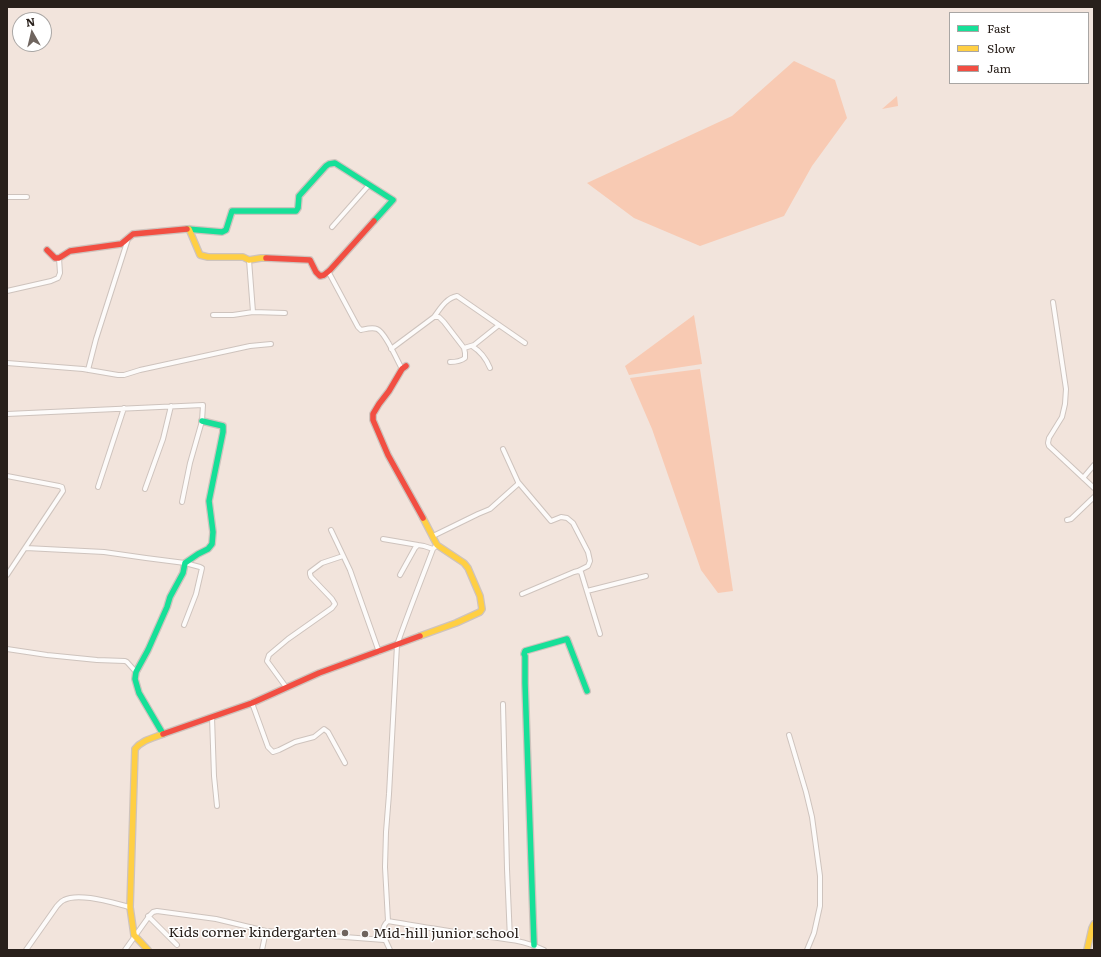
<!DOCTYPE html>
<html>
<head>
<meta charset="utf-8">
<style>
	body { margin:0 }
	#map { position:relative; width:1101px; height:957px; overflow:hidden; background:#f2e4dc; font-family:Literata,serif }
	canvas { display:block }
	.frame { position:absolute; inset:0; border:8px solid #29201b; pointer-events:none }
	.legend { position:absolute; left:949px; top:12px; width:140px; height:72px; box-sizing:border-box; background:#fff; border:1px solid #a9a6a4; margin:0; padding:5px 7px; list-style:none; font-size:12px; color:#29201b }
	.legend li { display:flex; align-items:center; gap:8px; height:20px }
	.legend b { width:20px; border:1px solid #a9a6a4 }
	.north { position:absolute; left:12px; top:12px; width:40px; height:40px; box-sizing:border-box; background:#fff; border:1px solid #a9a6a4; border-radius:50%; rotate:352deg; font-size:11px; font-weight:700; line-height:16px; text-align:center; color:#29201b }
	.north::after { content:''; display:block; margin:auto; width:14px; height:18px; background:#6f655f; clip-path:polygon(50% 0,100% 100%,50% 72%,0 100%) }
</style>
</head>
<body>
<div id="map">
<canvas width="1101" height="957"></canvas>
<div class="frame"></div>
<ul class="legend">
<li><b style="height:5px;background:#16e098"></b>Fast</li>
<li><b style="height:5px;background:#ffcf43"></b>Slow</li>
<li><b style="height:5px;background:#f24e42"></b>Jam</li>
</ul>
<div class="north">N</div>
</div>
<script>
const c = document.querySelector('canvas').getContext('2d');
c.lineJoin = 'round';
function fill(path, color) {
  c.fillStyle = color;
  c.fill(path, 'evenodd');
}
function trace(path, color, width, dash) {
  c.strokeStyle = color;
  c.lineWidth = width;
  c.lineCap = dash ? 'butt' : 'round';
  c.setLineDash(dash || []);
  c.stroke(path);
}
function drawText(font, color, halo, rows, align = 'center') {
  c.font = font + ' Literata,serif';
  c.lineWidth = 3;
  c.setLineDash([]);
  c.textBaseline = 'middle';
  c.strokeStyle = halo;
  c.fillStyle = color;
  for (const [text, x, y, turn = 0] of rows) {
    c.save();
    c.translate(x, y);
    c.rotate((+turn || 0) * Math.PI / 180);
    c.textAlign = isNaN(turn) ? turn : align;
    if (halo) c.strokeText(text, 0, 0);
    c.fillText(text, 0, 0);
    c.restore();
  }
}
fill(new Path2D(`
	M794,61L835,80L847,118L812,166L784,216L700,246L634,218L587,183L732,116Z
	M897,96L898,106L882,109Z
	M694,315L702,364L629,375L625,366Z
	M700,369L733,591L718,593L701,570L652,429L630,378Z`), '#f8cab3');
const street = new Path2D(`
	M7,197H27
	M332,227L369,185
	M249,260L253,312L285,313
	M328,271L358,327L361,330C366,329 372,327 377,329C385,332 397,360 402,369
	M7,291L51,281L58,278L60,273L59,258
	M1053,302L1066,389L1065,404L1062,417L1049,438L1048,443L1049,446L1094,488
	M213,315H233L253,312
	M434,317C440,309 446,298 457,296L525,343
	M472,346C480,351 486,358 490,368
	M464,348L474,345L499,325
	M391,349L434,317H439L444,322L464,348L465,353V358C460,362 455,362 450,362
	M7,363L83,369L118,375H124L140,370L250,346L271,344
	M88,370L96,339L128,239
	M7,414L203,405L202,421L190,463L182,502
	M7,476L59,486L62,487L63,491L7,575
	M1083,478L1094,465
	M518,482L551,521L561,517L567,518L573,523L588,552L590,561L588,566L578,571
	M98,487L124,408
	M145,489L163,439L171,406
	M1067,520L1071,519L1094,497
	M331,530L350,570L379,652
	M433,536L478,514L490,509L518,484V482L503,449
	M383,539L418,545
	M26,548L104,552L146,558L185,563L200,567L202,568L196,594L184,625
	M400,575L415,548L418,545L424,546L433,549
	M587,591L646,576
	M522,594L574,572L578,571L581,572L600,634
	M7,649L47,655L97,660L125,661L127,662L136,672
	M286,687L267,661L269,655L288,639L332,608L335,604L332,599L311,577L310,574V572L322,563L343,556
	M252,703L268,747L273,752L279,750L295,742L314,737L324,729L328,732L345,763
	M503,704L507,869L510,939
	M212,717L214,776L217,806
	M789,735L806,792L812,817L820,876V906L814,933L807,950
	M148,916L177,945
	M388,921C416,926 444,930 473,935C497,938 522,939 544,950
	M26,950L57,906C59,904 61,901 64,900C79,892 113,903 130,907
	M125,950L150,915L153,912L157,911L216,919L266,931L384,940
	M262,950L266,931
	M390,950C386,941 378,929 388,921L385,867L386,832L389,794L397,645C408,613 421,581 433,549L437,545`);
const fast = new Path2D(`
	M187,229L222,232L226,230L232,211H296L298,208L299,196L326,166L329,164L335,163L393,200L374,221
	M163,734L139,693L135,679L136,672L148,650L167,607L170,597L183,573L185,563L198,554L208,549L212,544L213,532L209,501L223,432V426L202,421
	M534,945L525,683V656L524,654L525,651L567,639L587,691`);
const slow = new Path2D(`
	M189,229L200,255L208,257H243L249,260L261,258H266
	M420,636L456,623L480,612L482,609L480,596L468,568L464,563L437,545L423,518
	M148,950L134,935L130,907L135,749C142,740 153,738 163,734
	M1087,950L1092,928L1094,924`);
const jam = new Path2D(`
	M47,250L55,258H59L70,251L121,244L133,234L187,229
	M266,258L310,260L316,272L320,276L324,275L330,270L374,221
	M406,366L402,369L389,391L379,404L373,414V420L388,455L423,518
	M163,734L252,703L319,673L420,636`);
trace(street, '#cec3bd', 6);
trace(fast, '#cec3bd', 8);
trace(slow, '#cec3bd', 8);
trace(jam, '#cec3bd', 8);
trace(street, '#fdfbfa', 4);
trace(fast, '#16e098', 5.5);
trace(slow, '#ffcf43', 5.5);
trace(jam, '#f24e42', 5.5);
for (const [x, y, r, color] of [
	[345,933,4,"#6f655f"],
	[365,934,4,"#6f655f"]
]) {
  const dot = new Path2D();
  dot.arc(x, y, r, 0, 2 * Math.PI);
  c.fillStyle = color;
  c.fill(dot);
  trace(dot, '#fff', 1.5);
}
drawText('14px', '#29201b', '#fff', [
	["Kids corner kindergarten",337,933],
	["Mid-hill junior school",373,934,"left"]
], 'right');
</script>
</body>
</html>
